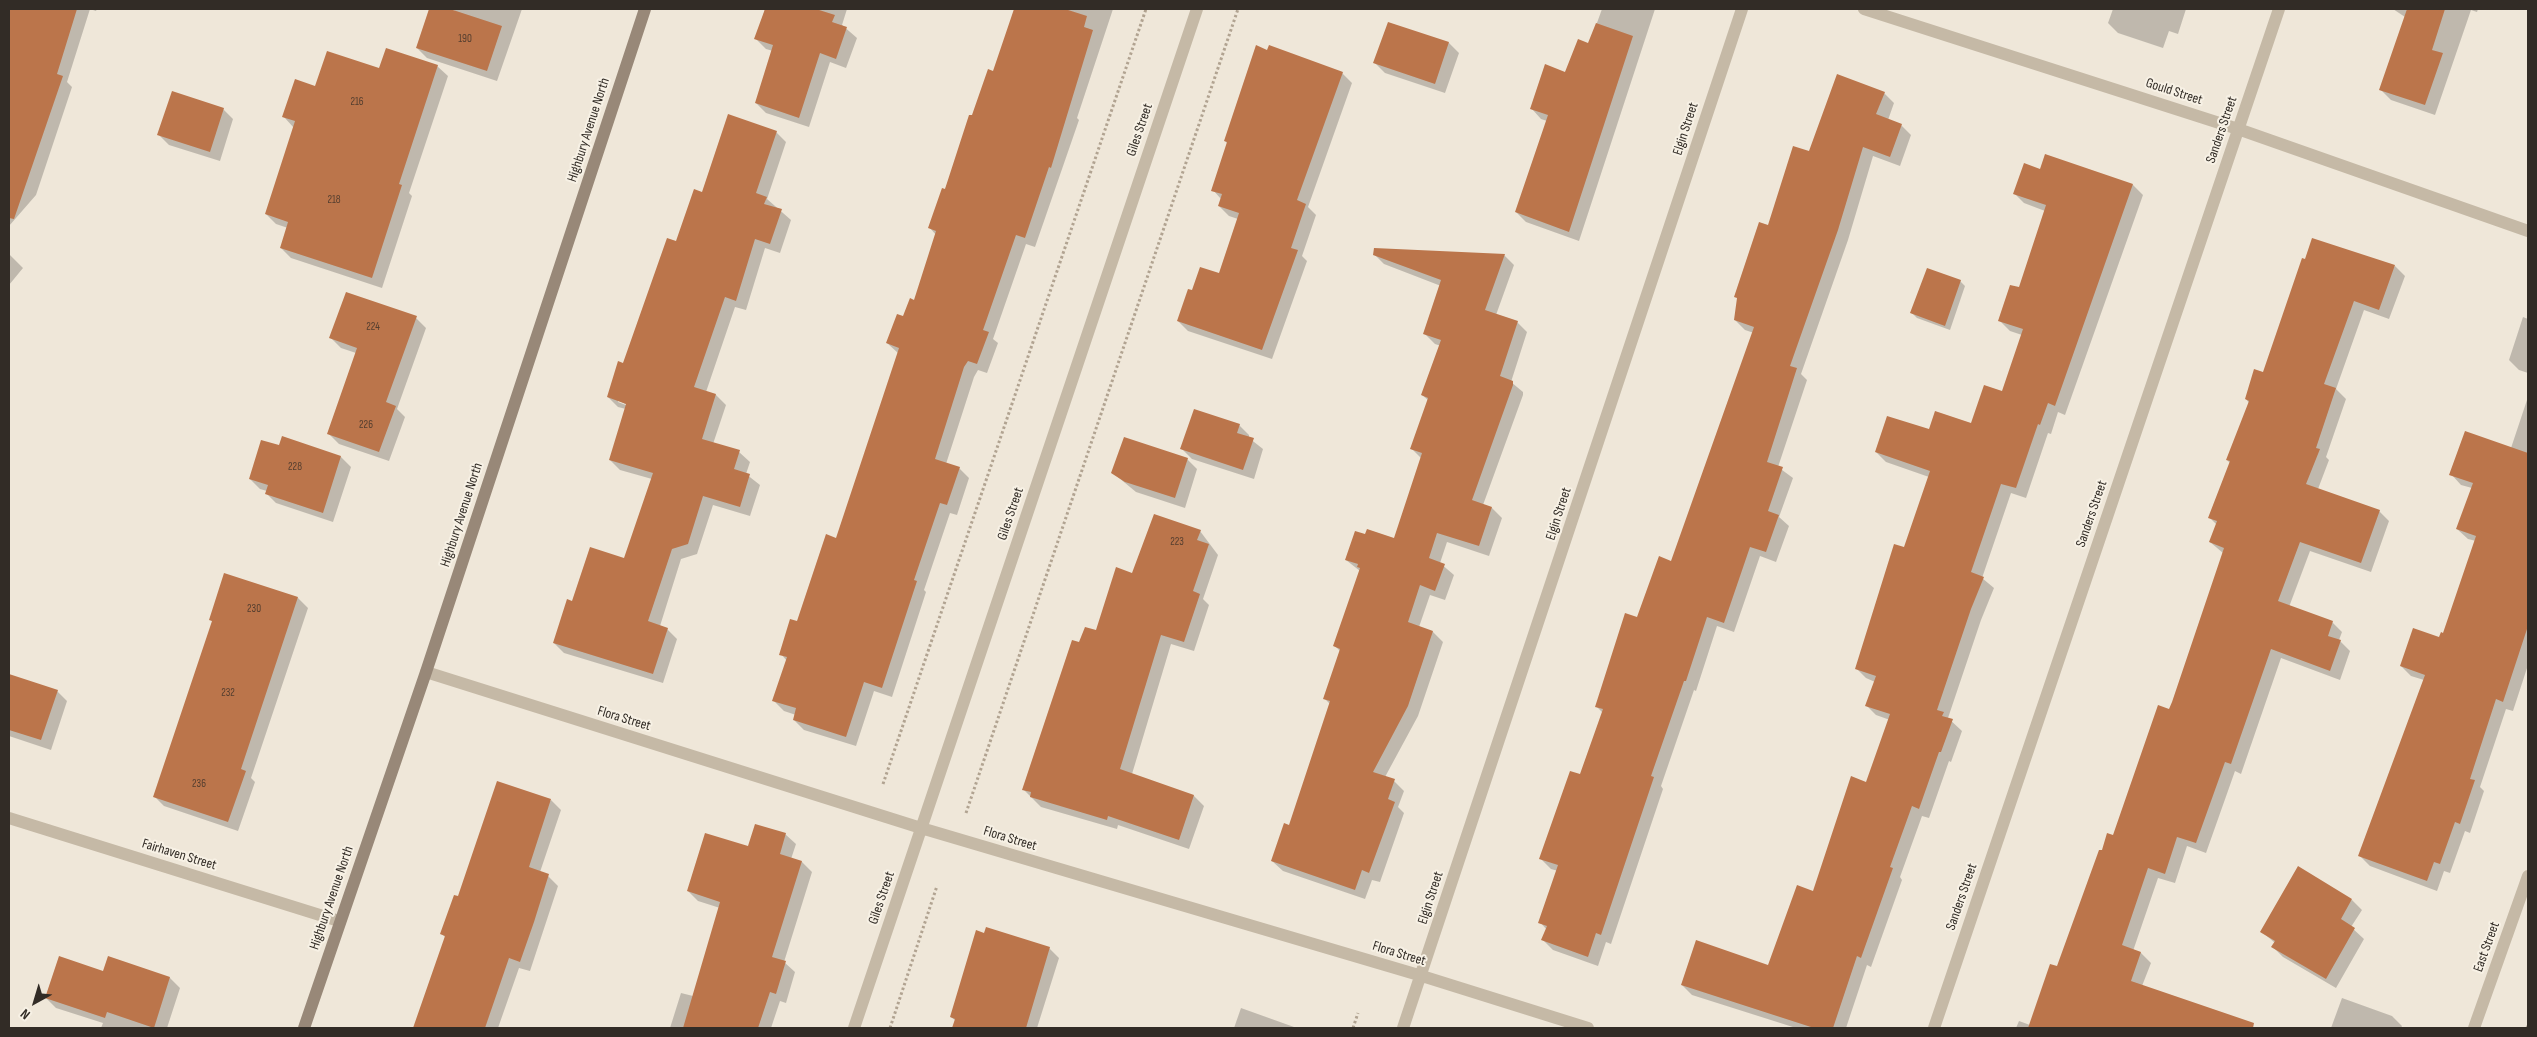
<!DOCTYPE html>
<html>
<head>
<meta charset="utf-8">
<style>
	body { margin:0 }
	#map { position:relative; width:2537px; height:1037px; overflow:hidden; background:#efe7d9; font-family:"Sofia Sans Condensed",sans-serif }
	canvas { display:block }
	.frame { position:absolute; inset:0; border:10px solid #322c26; pointer-events:none }
	.north { position:absolute; left:10px; top:977px; width:50px; height:50px; -webkit-text-stroke:4px #f7f1e5; paint-order:stroke; rotate:219deg; font-size:14px; font-weight:700; line-height:20px; text-align:center; color:#322c26 }
	.north::after { content:''; display:block; margin:auto; width:18px; height:22px; background:#322c26; clip-path:polygon(50% 0,100% 100%,50% 72%,0 100%) }
</style>
</head>
<body>
<div id="map">
<canvas width="2537" height="1037"></canvas>
<div class="frame"></div>
<div class="north">N</div>
</div>
<script>
const c = document.querySelector('canvas').getContext('2d');
c.lineJoin = 'round';
function fill(path, color) {
  c.fillStyle = color;
  c.fill(path, 'evenodd');
}
function trace(path, color, width, dash) {
  c.strokeStyle = color;
  c.lineWidth = width;
  c.lineCap = dash ? 'butt' : 'round';
  c.setLineDash(dash || []);
  c.stroke(path);
}
function drawText(font, color, halo, rows, align = 'center') {
  c.font = font + ' "Sofia Sans Condensed",sans-serif';
  c.lineWidth = 4;
  c.setLineDash([]);
  c.textBaseline = 'middle';
  c.strokeStyle = halo;
  c.fillStyle = color;
  for (const [text, x, y, turn = 0] of rows) {
    c.save();
    c.translate(x, y);
    c.rotate((+turn || 0) * Math.PI / 180);
    c.textAlign = isNaN(turn) ? turn : align;
    if (halo) c.strokeText(text, 0, 0);
    c.fillText(text, 0, 0);
    c.restore();
  }
}
fill(new Path2D(`
	M9,9H97L96,11L90,9L67,82L72,87L36,195L9,226Z
	M430,9L454,11L455,9H522L497,81L427,58L417,48Z
	M765,9H847L842,25L857,38L846,68L830,62L809,127L766,113L756,103L773,51L766,49L756,39Z
	M1015,9H1113L1077,118L1079,120L1035,247L1026,244L993,339L998,343L987,373L978,370L974,377L946,464L959,468L969,478L957,515L950,513L924,590L926,592L892,697L874,691L856,746L804,730L794,720L796,715L784,711L774,701L787,661L781,654L798,623L837,539L898,353L887,343L915,301L936,235L930,228L973,117L994,72Z
	M1602,9H1655L1579,241L1526,222L1516,212L1547,121L1541,119L1532,109L1589,45Z
	M2113,9H2186L2178,34L2169,31L2163,48L2118,33L2108,23Z
	M2393,9H2478L2477,12L2471,10L2435,115L2391,100L2381,90L2405,17Z
	M1389,23L1449,43L1459,53L1445,93L1385,73L1375,63Z
	M437,66L448,76L409,193L412,196L382,288L291,258L281,248L288,228L276,224L266,214L294,128L284,117L316,88Z
	M1342,73L1352,83L1308,207L1316,215L1302,256L1307,261L1272,359L1188,331L1178,321L1193,292L1220,275L1238,219L1229,216L1219,206L1221,199L1213,190L1228,144L1225,141Z
	M1884,93L1894,103L1888,120L1901,125L1911,135L1900,166L1873,156L1848,240L1801,374L1807,380L1778,467L1793,478L1779,517L1789,526L1776,562L1760,556L1734,632L1717,626L1696,691L1694,690L1661,786L1663,789L1611,944L1606,942L1598,966L1553,950L1543,940L1547,930L1540,922L1558,871L1551,869L1541,859L1581,776L1603,713L1596,706L1638,619L1672,562L1754,333L1745,330L1735,320L1769,227L1810,152Z
	M223,109L233,119L220,161L169,145L159,135Z
	M776,132L786,142L767,199L791,220L780,253L765,248L746,310L735,307L706,392L716,395L726,405L713,444L739,452L750,462L746,474L760,485L750,516L713,505L697,554L681,559L660,626L667,629L677,639L663,683L564,653L554,643L573,603L624,560L652,479L620,470L610,460L626,409L618,407L608,397L677,243L703,193ZM618,400L631,407L618,402Z
	M2041,170L2133,185L2143,195L2065,415L2058,412L2051,434L2048,433L2026,498L2011,493L1982,578L1994,588L1981,620L1948,718L1962,731L1951,762L1949,761L1929,818L1922,816L1900,877L1902,880L1871,967L1867,965L1846,1028H1796L1692,995L1682,985L1769,966L1814,892L1867,783L1890,720L1876,715L1866,705L1875,682L1866,678L1856,668L1904,549L1929,477L1886,462L1876,452L1930,431L1972,425L2002,393L2022,335L2010,331L2000,321L2020,289L2045,211L2024,203L2014,193Z
	M9,254L23,268L9,285Z
	M1374,254L1504,255L1514,265L1496,315L1517,322L1527,332L1511,382L1523,392V395L1483,505L1492,508L1502,518L1489,556L1447,542L1440,563L1454,575L1445,600L1430,595L1419,627L1433,632L1443,642L1418,716L1385,777L1394,781L1404,791L1398,807L1404,813L1380,882L1372,880L1365,899L1283,871L1272,861L1290,826L1331,705L1325,699L1341,652L1335,646L1360,571L1346,560L1394,540L1421,458L1411,448L1428,400L1422,395L1441,346L1435,344L1425,334L1441,286L1384,264Z
	M2395,266L2405,276L2389,319L2364,310L2336,389L2346,399L2326,457L2329,460L2318,489L2379,511L2389,521L2371,572L2310,551L2289,607L2332,622L2342,632L2339,640L2350,651L2340,680L2281,658L2241,774L2235,771L2206,853L2187,846L2175,883L2158,878L2133,951L2141,953L2151,963L2142,986L2223,1020L2220,1028H2016L2019,1021L2030,1025L2057,968L2102,852L2114,837L2173,703L2223,553L2210,542L2217,525L2209,517L2230,463L2227,460L2249,403L2246,399L2264,374Z
	M1960,281L1965,286L1950,330L1917,318L1912,313Z
	M2523,317L2528,319V373L2519,370L2509,360Z
	M416,318L426,328L397,409L405,417L389,461L339,444L329,434L356,353L341,348L331,338Z
	M2528,397V665L2513,711L2506,709L2480,787L2484,791L2470,833L2465,831L2450,873L2444,871L2437,891L2370,866L2360,856L2424,680L2411,676L2401,666L2443,635L2476,541L2468,539L2457,529L2472,488L2461,485L2451,474L2511,448Z
	M1239,425L1249,435V438L1263,449L1254,479L1192,459L1182,449Z
	M283,438L341,457L351,467L333,522L276,503L266,493L267,491L260,489L250,479L279,447Z
	M1187,459L1197,469L1185,508L1136,492L1113,473Z
	M1200,531L1218,555L1203,599L1209,605L1194,651L1171,644L1132,774L1194,796L1204,806L1189,849L1118,825L1117,829L1041,807L1023,789L1080,644L1097,632L1133,574Z
	M298,598L308,608L251,778L255,782L238,831L164,806L154,796L213,622L211,620Z
	M9,675L57,691L67,701L51,750L9,736Z
	M551,800L561,810L540,872L548,876L558,886L530,971L519,968L498,1028H415L446,938L442,934L458,898Z
	M785,834L796,844L791,859L802,862L812,872L784,962L795,972L786,1003L780,1001L771,1028H670L681,993L693,996L720,908L698,901L688,891L749,848Z
	M2352,900L2362,910L2351,927L2364,939L2336,988L2283,957L2273,947L2275,943L2261,931Z
	M985,934L1049,948L1059,958L1037,1028H953L956,1021L951,1017Z
	M109,958L170,978L180,988L167,1028H101L103,1023L56,1008L46,998L104,973Z
	M2342,998L2392,1016L2402,1026L2401,1028H2331Z
	M1241,1008L1294,1027L1295,1028H1234Z`), '#0003');
fill(new Path2D(`
	M9,9H77L57,74L63,76L14,219L9,218Z
	M429,9H450L502,26L487,71L416,48Z
	M765,9H816L835,15L832,22L847,27L836,59L820,53L799,118L755,103L773,45L754,39Z
	M1014,9H1065L1087,16L1084,27L1093,30L1051,168L1049,167L1025,238L1016,235L983,330L989,332L977,364L968,361L964,367L935,459L960,467L947,505L940,503L914,580L917,581L882,688L864,682L846,737L793,720L796,708L772,701L787,657L779,655L790,619L797,621L826,534L836,538L899,348L886,343L897,314L903,316L910,298L914,300L936,231L928,228L942,188L945,189L969,115H972L988,69L993,71Z
	M2407,9H2445L2432,50L2443,53L2425,105L2379,90Z
	M1388,22L1449,42L1435,84L1373,63Z
	M1596,23L1633,36L1569,232L1515,212L1548,115L1530,109L1545,64L1565,72L1578,39L1588,43Z
	M1256,45L1267,50L1269,45L1343,72L1297,200L1306,204L1291,248L1298,250L1262,350L1177,321L1188,289L1192,290L1200,267L1219,273L1239,213L1218,206L1222,194L1211,191L1227,142L1224,141Z
	M386,48L438,65L399,184L402,185L372,278L280,248L288,222L265,214L295,121L282,117L295,79L315,86L327,51L379,68Z
	M1837,74L1885,92L1876,114L1902,124L1890,157L1863,147L1838,230L1790,366L1797,368L1767,462L1783,467L1768,511L1779,515L1766,552L1750,547L1724,623L1707,617L1686,681H1684L1651,776L1654,777L1601,935L1596,933L1588,957L1541,940L1547,926L1538,923L1558,865L1539,859L1570,771L1580,774L1603,709L1595,707L1625,613L1637,617L1659,556L1671,561L1754,327L1734,320L1737,298L1734,297L1759,222L1768,225L1793,146L1809,151Z
	M172,91L224,108L210,152L157,135Z
	M728,114L777,131L756,193L767,197L764,204L782,209L770,244L755,239L736,301L725,297L694,387L716,394L702,439L740,450L734,469L750,474L740,507L703,496L688,544L672,549L648,621L668,628L653,674L553,643L567,599L572,601L590,547L624,558L653,473L609,460L626,404L607,397L618,361L623,363L667,238L676,241L694,189L702,192Z
	M2045,154L2133,184L2055,406L2048,403L2040,425L2038,424L2016,488L2001,484L1971,572L1984,577L1971,609L1937,710L1944,712L1942,716L1953,719L1941,752H1939L1919,809L1912,806L1890,867L1893,868L1861,958L1857,956L1833,1028H1814L1681,985L1696,940L1768,965L1797,885L1813,891L1851,776L1866,782L1890,714L1865,706L1876,676L1855,669L1894,544L1904,547L1930,471L1875,452L1887,416L1929,429L1935,411L1971,423L1984,385L2002,391L2023,329L1998,321L2010,285L2019,287L2046,205L2013,194L2024,163L2040,169Z
	M2312,238L2395,265L2379,310L2354,301L2324,384L2336,388L2316,448L2320,449L2306,484L2380,510L2361,563L2300,542L2278,601L2333,621L2328,636L2341,640L2330,671L2271,649L2231,764L2225,762L2196,843L2177,837L2165,874L2148,868L2122,945L2141,952L2131,981L2254,1023L2253,1028H2028L2050,964L2057,966L2099,850H2102L2107,833L2113,835L2158,705L2169,709L2172,702L2224,548L2209,542L2217,521L2208,518L2230,461L2226,460L2249,401L2245,399L2254,369L2263,372L2302,258L2305,259Z
	M1374,248L1505,254L1485,310L1518,321L1500,376L1513,381V385L1472,500L1492,507L1479,546L1437,533L1429,558L1445,564L1435,591L1420,585L1408,622L1433,631L1408,706L1373,772L1395,779L1388,799L1395,802L1369,873L1362,870L1355,890L1271,861L1284,823L1289,825L1330,701L1323,699L1340,649L1333,646L1360,568L1357,567L1358,564L1345,560L1355,531L1365,534L1367,529L1394,538L1422,453L1410,449L1428,398L1421,395L1441,340L1423,334L1441,280L1373,255Z
	M1927,268L1961,280L1945,326L1910,313Z
	M346,292L417,316L386,402L396,406L379,452L327,434L357,348L329,338Z
	M1194,409L1240,424L1237,433L1254,438L1243,470L1180,449Z
	M2465,431L2528,453V626L2503,702L2496,699L2470,779L2475,780L2460,824L2455,822L2440,864L2434,862L2427,881L2358,856L2425,675L2400,666L2413,628L2439,637L2441,632L2443,633L2476,536L2456,529L2473,483L2449,475Z
	M282,436L341,456L323,513L265,494L268,485L249,479L261,440L279,445Z
	M1124,437L1188,458L1175,498L1125,482L1111,473Z
	M1154,514L1201,530L1197,540L1209,544L1193,591L1200,594L1184,642L1161,635L1120,769L1194,795L1179,840L1108,816L1107,820L1030,797L1031,792L1022,790L1072,640L1079,642L1085,627L1096,630L1116,567L1132,573Z
	M224,573L298,597L241,769L246,771L228,822L153,797L212,621L209,620Z
	M9,674L58,690L41,740L9,730Z
	M497,781L551,799L529,867L549,874L534,922L520,962L509,958L485,1028H413L445,936L440,934L454,895L458,896Z
	M755,824L786,833L780,854L802,861L772,957L786,961L776,994L770,992L758,1028H683L720,902L687,891L705,833L748,846Z
	M2298,866L2352,899L2341,919L2355,928L2326,979L2271,947L2275,941L2260,932Z
	M986,927L1050,947L1026,1028H952L955,1019L950,1017L976,930L984,933Z
	M59,956L103,971L108,956L170,977L154,1028L107,1012L105,1018L45,998Z`), '#bb754b');
trace(new Path2D(`
	M883,784L1146,9
	M966,813L1238,9
	M890,1028L937,886
	M1353,1028L1358,1013
	M2527,1028L2528,1026`), '#b1a391', 3, [2.5, 2.5]);
trace(new Path2D(`
	M1864,9L2238,129L2528,231
	M426,672L921,828L1422,976L1588,1028
	M9,818L339,921
	M854,1028L1197,9
	M1403,1028L1742,9
	M1934,1028L2279,9
	M2474,1028L2528,876`), '#c5b9a6', 12);
trace(new Path2D(`
	M304,1028L426,672L645,9`), '#988878', 12);
drawText('11px', '#543e2f', null, [
	["190",465,39],
	["216",357,102],
	["218",334,200],
	["224",373,327],
	["226",366,425],
	["228",295,467],
	["223",1177,542],
	["230",254,609],
	["232",228,693],
	["236",199,784]
]);
drawText('14px', '#322c26', '#f7f1e5', [
	["Gould Street",2174,92,18],
	["Elgin Street",1686,129,-72],
	["Highbury Avenue North",589,130,-72],
	["Giles Street",1140,130,-71],
	["Sanders Street",2222,130,-71],
	["Giles Street",1011,514,-71],
	["Elgin Street",1559,514,-72],
	["Sanders Street",2092,514,-71],
	["Highbury Avenue North",462,515,-72],
	["Flora Street",624,719,17],
	["Flora Street",1010,839,17],
	["Fairhaven Street",179,855,17],
	["Sanders Street",1962,897,-71],
	["Highbury Avenue North",332,898,-71],
	["Giles Street",882,898,-71],
	["Elgin Street",1431,898,-72],
	["East Street",2487,947,-70],
	["Flora Street",1399,954,17]
]);
</script>
</body>
</html>
